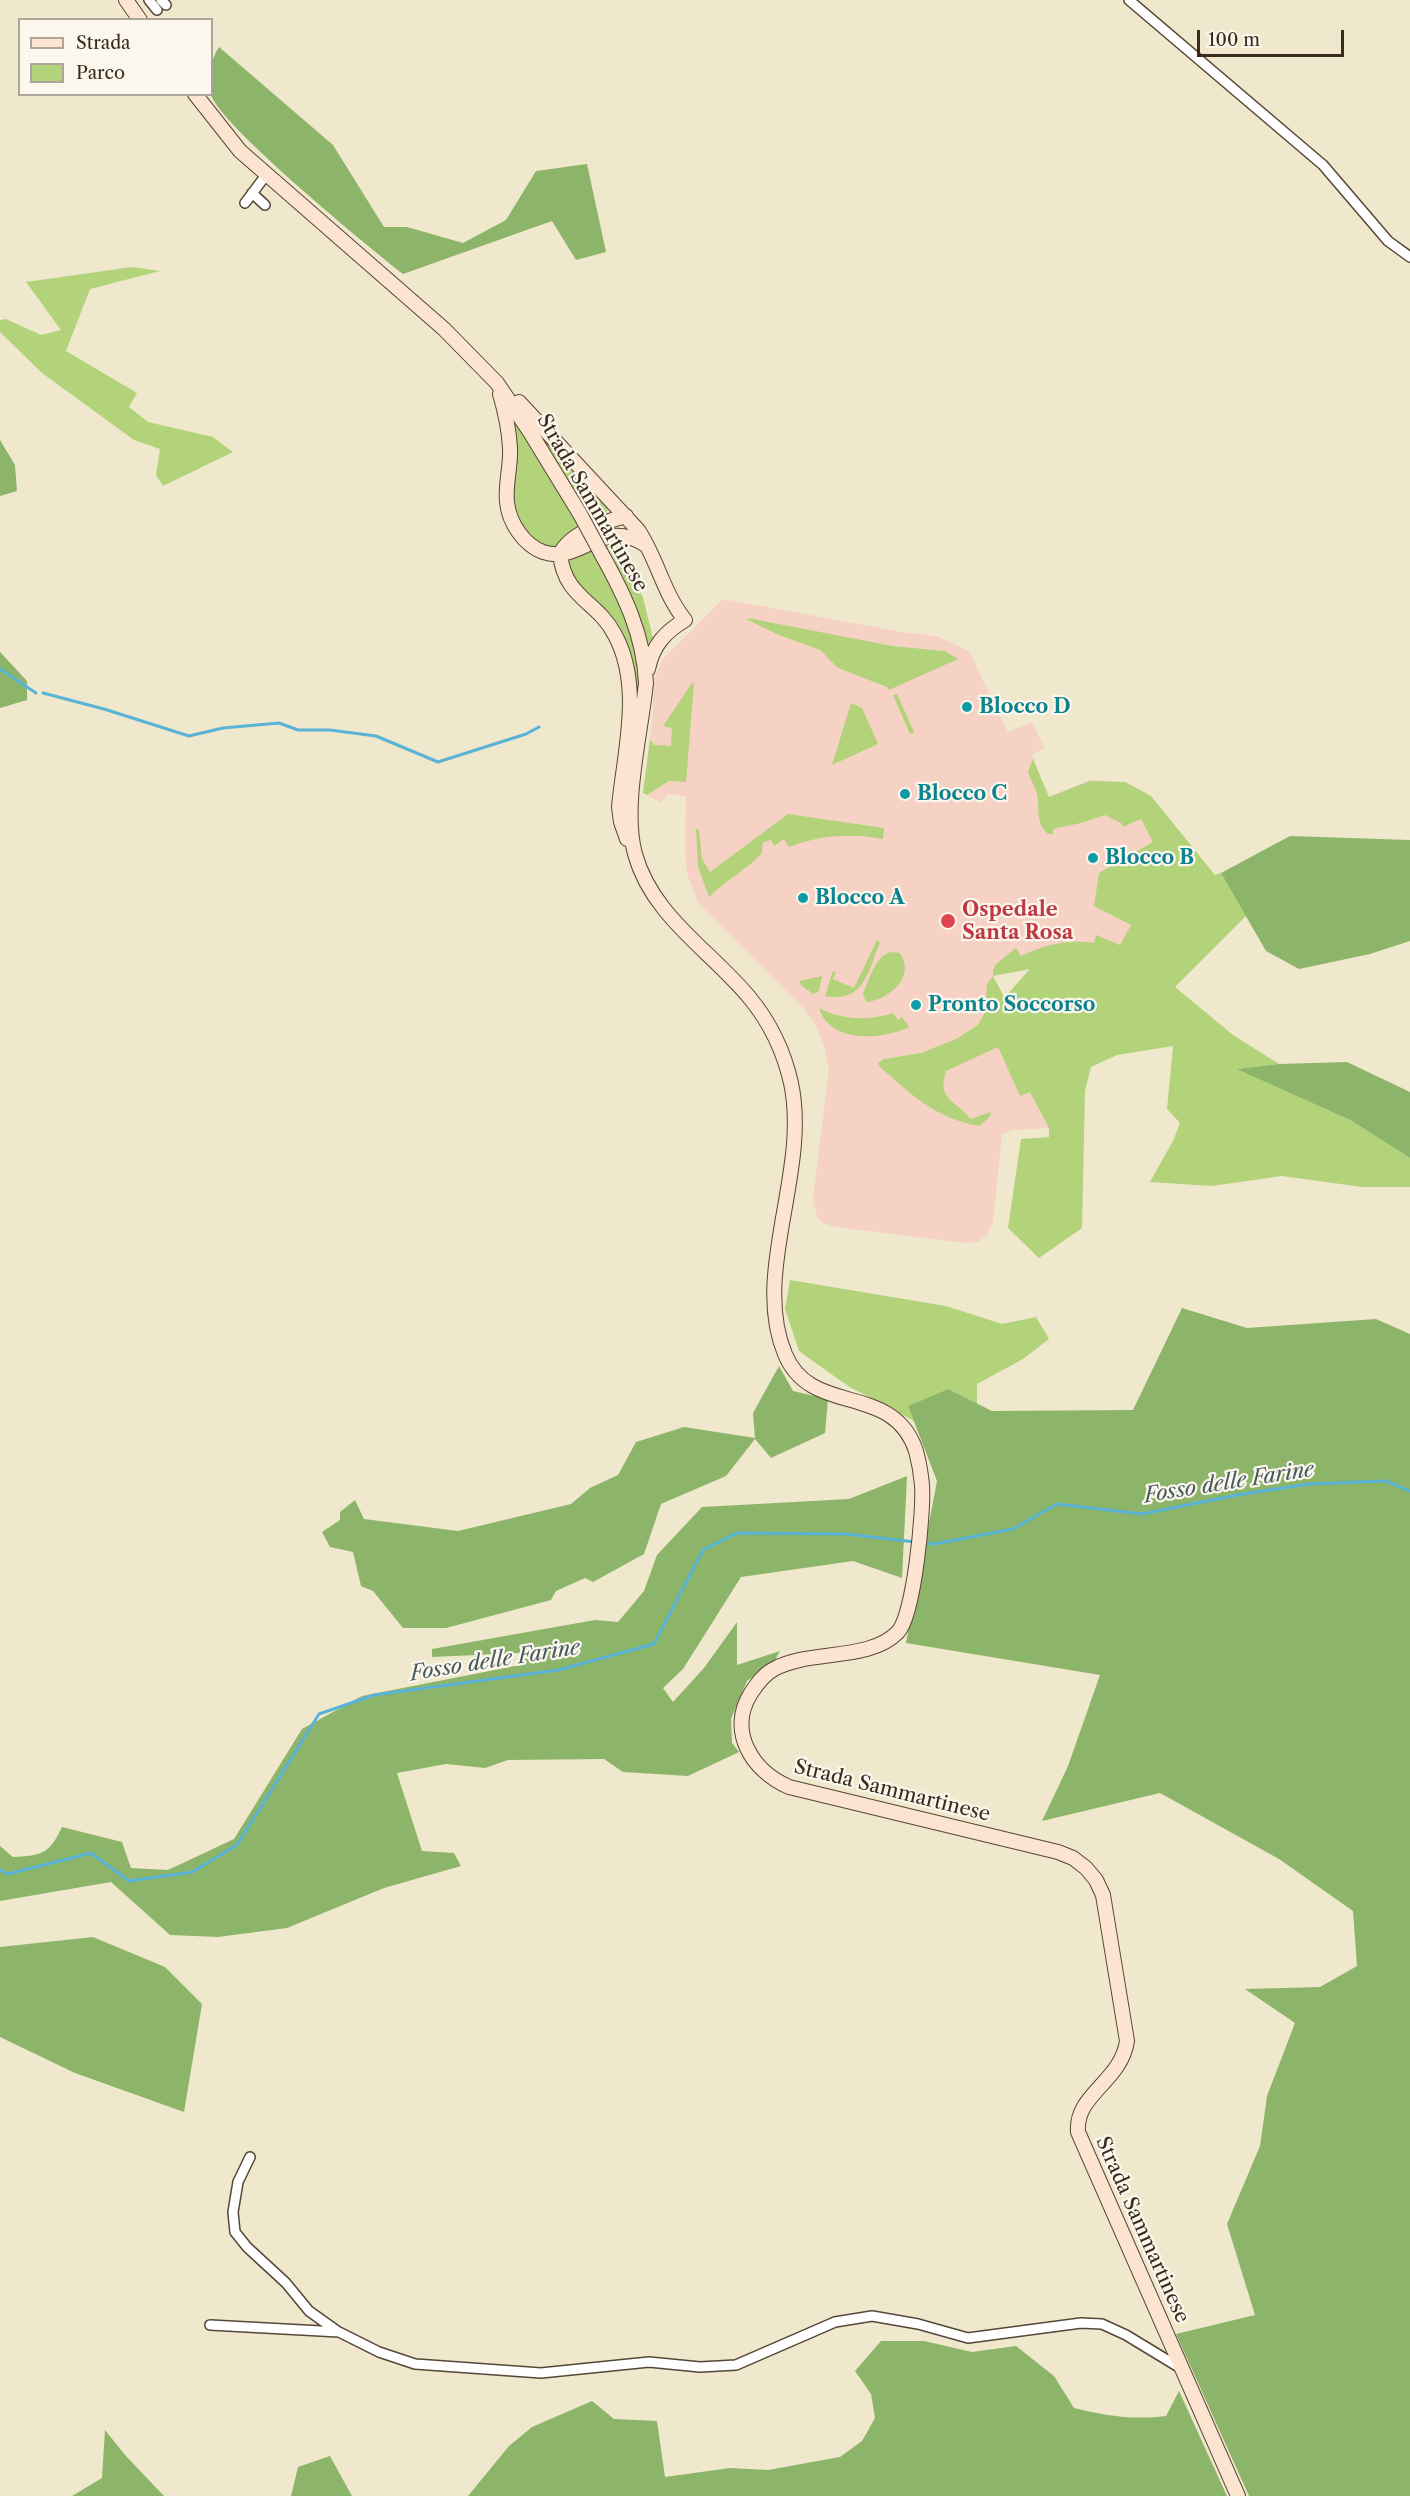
<!DOCTYPE html>
<html>
<head>
<meta charset="utf-8">
<style>
	body { margin:0 }
	#map { position:relative; width:1410px; height:2496px; overflow:hidden; background:#f0e8cd; font-family:"Libre Caslon Text",serif }
	canvas { display:block }
	.legend { position:absolute; left:18px; top:18px; width:195px; height:78px; box-sizing:border-box; background:#fbf7ec; border:2px solid #aea59a; margin:0; padding:8px 10px; list-style:none; font-size:18px; color:#3b2a1e }
	.legend li { display:flex; align-items:center; gap:12px; height:30px }
	.legend b { width:30px; border:2px solid #aea59a }
	.scale { position:absolute; left:1197px; top:30px; width:147px; height:27px; box-sizing:border-box; border:3px solid #3b2a1e; border-top:0; padding-left:8px; font-size:18px; line-height:21px; white-space:nowrap; color:#3b2a1e; -webkit-text-stroke:4px #fbf7ec; paint-order:stroke }
</style>
</head>
<body>
<div id="map">
<canvas width="1410" height="2496"></canvas>
<ul class="legend">
<li><b style="height:8px;background:#fde4d1"></b>Strada</li>
<li><b style="height:16px;background:#b2d37a"></b>Parco</li>
</ul>
<div class="scale">100 m</div>
</div>
<script>
const c = document.querySelector('canvas').getContext('2d');
c.lineJoin = 'round';
function fill(path, color) {
  c.fillStyle = color;
  c.fill(path, 'evenodd');
}
function trace(path, color, width, dash) {
  c.strokeStyle = color;
  c.lineWidth = width;
  c.lineCap = dash ? 'butt' : 'round';
  c.setLineDash(dash || []);
  c.stroke(path);
}
function drawText(font, color, halo, rows, align = 'center') {
  c.font = font + ' "Libre Caslon Text",serif';
  c.lineWidth = 4.5;
  c.setLineDash([]);
  c.textBaseline = 'middle';
  c.strokeStyle = halo;
  c.fillStyle = color;
  for (const [text, x, y, turn = 0] of rows) {
    c.save();
    c.translate(x, y);
    c.rotate((+turn || 0) * Math.PI / 180);
    c.textAlign = isNaN(turn) ? turn : align;
    if (halo) c.strokeText(text, 0, 0);
    c.fillText(text, 0, 0);
    c.restore();
  }
}
fill(new Path2D(`
	M723,599L902,632L937,636L969,651L1008,732L1032,722L1045,748L1032,755L1048,797L1090,780L1125,782L1151,796L1160,939L993,976L1023,1031L1034,1100L1049,1128L1013,1130L1002,1134L993,1222L987,1235L978,1242L965,1243L836,1227L822,1223L817,1217L813,1199L829,1070L825,1049L816,1026L803,1008L699,904L687,874L685,849L686,796L668,794L660,802L643,793L652,722L654,679L662,660Z`), '#f6d2c4');
fill(new Path2D(`
	M132,267L160,271L90,289L66,351L137,393L129,407L148,422L213,437L233,452L163,486L156,475L160,449L134,440L42,373L0,332V320L6,319L41,335L61,330L26,282Z
	M511,417H513L552,456L541,434L608,508C606,520 584,530 574,536C556,549 553,553 534,539C502,516 511,453 511,417Z
	M621,540L643,598L653,638L647,644L634,601L609,549L596,555C617,596 639,636 640,683C640,699 635,717 632,733L629,662L572,581L568,557L599,541Z
	M748,618L892,646L945,651L958,659L889,690L887,687L838,668L820,650L779,635L748,620Z
	M692,683L694,684L686,782L669,781L647,795L643,793L650,739L654,745L671,746L672,728L663,726Z
	M897,694L914,732L910,734L893,695Z
	M851,703L862,708L878,744L832,765Z
	M1033,759L1049,797L1090,781L1125,782L1151,796L1215,875L1221,873L1246,916L1175,987L1233,1035L1279,1064L1239,1069L1350,1120L1410,1158V1187H1362L1282,1176L1212,1186L1150,1182L1173,1141L1180,1123L1167,1109L1173,1046L1117,1055L1091,1067L1085,1091L1082,1228L1039,1258L1008,1228L1021,1139L1049,1137V1128L1030,1092L1020,1096L998,1047L946,1071C936,1102 958,1100 970,1119L991,1112L990,1116L980,1126C936,1119 912,1095 879,1066L878,1063L884,1059L921,1053L956,1039L978,1025L985,1012L987,984L993,976V970L996,964L1016,948L1021,956C1044,945 1068,939 1094,943L1096,935L1120,945L1131,925L1094,906L1099,873L1153,842L1141,819L1123,827L1121,823L1105,815L1081,823L1053,829V834H1048C1035,822 1040,810 1037,794C1035,786 1030,779 1028,772ZM1030,969L1005,997H1004L993,976Z
	M788,814L884,828L883,839C849,833 821,835 789,847L784,839L774,846L771,840L763,842C762,847 763,851 761,854C748,869 724,881 709,897L698,867L696,829H699L702,859L710,872Z
	M877,940L880,942C868,971 865,1003 825,996L833,971L836,972L833,979L854,988Z
	M890,952L900,953C916,977 889,1000 866,1002L863,994C869,980 875,957 890,952Z
	M822,976L819,991L813,994L802,986L799,981Z
	M819,1008C840,1020 871,1021 893,1013L898,1020L902,1017L909,1027C882,1040 830,1044 819,1008Z
	M790,1280L946,1306L1002,1324L1036,1317L1049,1339L1023,1359L977,1384V1404L948,1389L908,1406L914,1421L848,1386L799,1351L785,1309Z`), '#b2d37a');
fill(new Path2D(`
	M219,47L333,145L384,227H407L463,243L506,220L536,171L587,164L606,252L576,260L552,221L403,274C372,250 215,121 211,94C209,80 210,59 219,47Z
	M0,440L15,465L17,491L0,496Z
	M0,652L27,681V700L0,708Z
	M1290,836L1410,840V941L1370,954L1299,969L1266,951L1221,873Z
	M1347,1062L1410,1092V1158L1350,1120L1237,1069L1279,1064Z
	M1182,1308L1247,1328L1376,1319L1410,1334V2496H1249L1176,2334L1255,2315L1227,2224L1260,2146L1267,2096L1295,2023L1245,1989L1320,1987L1357,1966L1353,1911L1279,1859L1160,1793L1042,1821L1068,1766L1100,1675L906,1643L937,1481L908,1406L948,1389L992,1411L1133,1410Z
	M779,1366L793,1391L828,1399L825,1433L771,1458L755,1439L726,1476L661,1504L644,1554L593,1582L585,1578L556,1591L551,1600L446,1628H403L373,1591L361,1586L353,1552L330,1547L322,1532L340,1520V1512L355,1500L364,1519L458,1531L571,1504L590,1488L618,1475L636,1442L684,1427L755,1438L753,1413Z
	M907,1476L902,1578L853,1561L741,1577L683,1669L663,1688L673,1702L704,1668L737,1622V1665L780,1651L774,1662L747,1681L731,1719L732,1743L739,1752L688,1776L623,1772L604,1759L508,1760L485,1768L446,1764L397,1773L422,1851L454,1853L461,1866L384,1888L287,1928L218,1937L170,1935L111,1882L0,1901V1846L13,1857C42,1856 50,1853 62,1827L122,1842L131,1868L168,1870L234,1839L302,1729L362,1696L520,1665V1653L432,1657V1649L595,1620L618,1622L644,1591L657,1555L702,1507L849,1499Z
	M93,1937L165,1967L202,2004L184,2112L75,2073L0,2037V1947Z
	M881,2341H924L972,2352L1016,2346L1054,2376L1074,2408C1106,2416 1133,2420 1166,2416L1179,2391L1227,2496H468L509,2446L532,2427L592,2401L614,2419L657,2421L665,2477L730,2468L768,2470L840,2457L862,2441L875,2418L871,2394L855,2371Z
	M105,2430L125,2455L164,2496H72L102,2478Z
	M330,2456L352,2496H291L298,2467Z`), '#8db56a');
trace(new Path2D(`
	M0,669L36,693
	M43,693L104,709L189,736L223,728L279,723L298,730H330L376,736L438,762L526,734L539,727
	M924,1543L934,1544L1013,1529L1057,1504L1142,1514L1237,1495L1309,1484L1386,1481L1410,1491
	M0,1870L8,1874L91,1853L129,1881L192,1872L237,1845L319,1714L374,1695L558,1670L654,1644L703,1550L737,1533L846,1534L915,1542`), '#59b3d7', 3);
const street = new Path2D(`
	M149,0L157,10
	M161,0L166,5
	M1129,0L1323,165L1388,241L1410,257
	M252,193L265,205
	M245,203L266,175
	M250,2157L238,2182L233,2212L235,2232L247,2247L286,2283L309,2311L337,2331
	M210,2325L339,2332L379,2352L415,2364L541,2373L649,2362L700,2367L736,2365L835,2322L872,2316L918,2324L968,2338L1081,2323L1102,2324L1126,2335L1182,2369`);
const secondary = new Path2D(`
	M126,0L140,20
	M195,94L240,151L444,329L497,383L530,432L580,514
	M500,394C505,411 509,429 510,448C511,466 505,485 507,502C509,523 524,545 543,552C581,565 603,515 647,546
	M519,402L638,530C657,558 663,593 685,620C665,632 653,645 648,669
	M626,516C604,522 570,533 560,554C565,599 597,600 615,635C643,687 624,752 619,807L621,822L627,839
	M601,553C624,594 644,635 646,683C641,733 622,807 635,854C652,916 710,950 749,997C769,1021 784,1052 791,1083C810,1172 751,1273 785,1354C811,1418 893,1381 916,1451C919,1462 921,1474 922,1485C924,1511 914,1615 898,1632C869,1662 810,1649 774,1669C764,1674 757,1684 751,1693C727,1731 752,1771 789,1787L1058,1852L1073,1858L1086,1868L1096,1880L1103,1895L1127,2041C1121,2082 1075,2094 1078,2132L1238,2496`);
trace(street, '#564638', 12);
trace(secondary, '#564638', 16);
trace(street, '#fff', 9);
trace(secondary, '#fde4d1', 14);
const secondaryBridge = new Path2D(`
	M580,514L601,553`);
trace(secondaryBridge, '#564638', 16, []);
trace(secondaryBridge, '#fde4d1', 14);
for (const [x, y, r, color] of [
	[967,707,6,"#0f9aa8"],
	[905,794,6,"#0f9aa8"],
	[1093,858,6,"#0f9aa8"],
	[803,898,6,"#0f9aa8"],
	[948,921,8,"#e0444e"],
	[916,1005,6,"#0f9aa8"]
]) {
  const dot = new Path2D();
  dot.arc(x, y, r, 0, 2 * Math.PI);
  c.fillStyle = color;
  c.fill(dot);
  trace(dot, '#fbf7ec', 2);
}
drawText('20px', '#3b2a1e', '#fbf7ec', [
	["Strada Sammartinese",592,503,60],
	["Strada Sammartinese",892,1791,14],
	["Strada Sammartinese",1142,2230,66]
]);
drawText('bold 20px', '#0d838f', '#fbf7ec', [
	["Blocco D",979,707],
	["Blocco C",917,794],
	["Blocco B",1105,858],
	["Blocco A",815,898],
	["Pronto Soccorso",928,1005]
], 'left');
drawText('bold 20px', '#be3a42', '#fbf7ec', [
	["Ospedale",962,910],
	["Santa Rosa",962,933]
], 'left');
drawText('italic 21px', '#465a5f', '#fbf7ec', [
	["Fosso delle Farine",1229,1483,-9],
	["Fosso delle Farine",495,1661,-9]
]);
</script>
</body>
</html>
